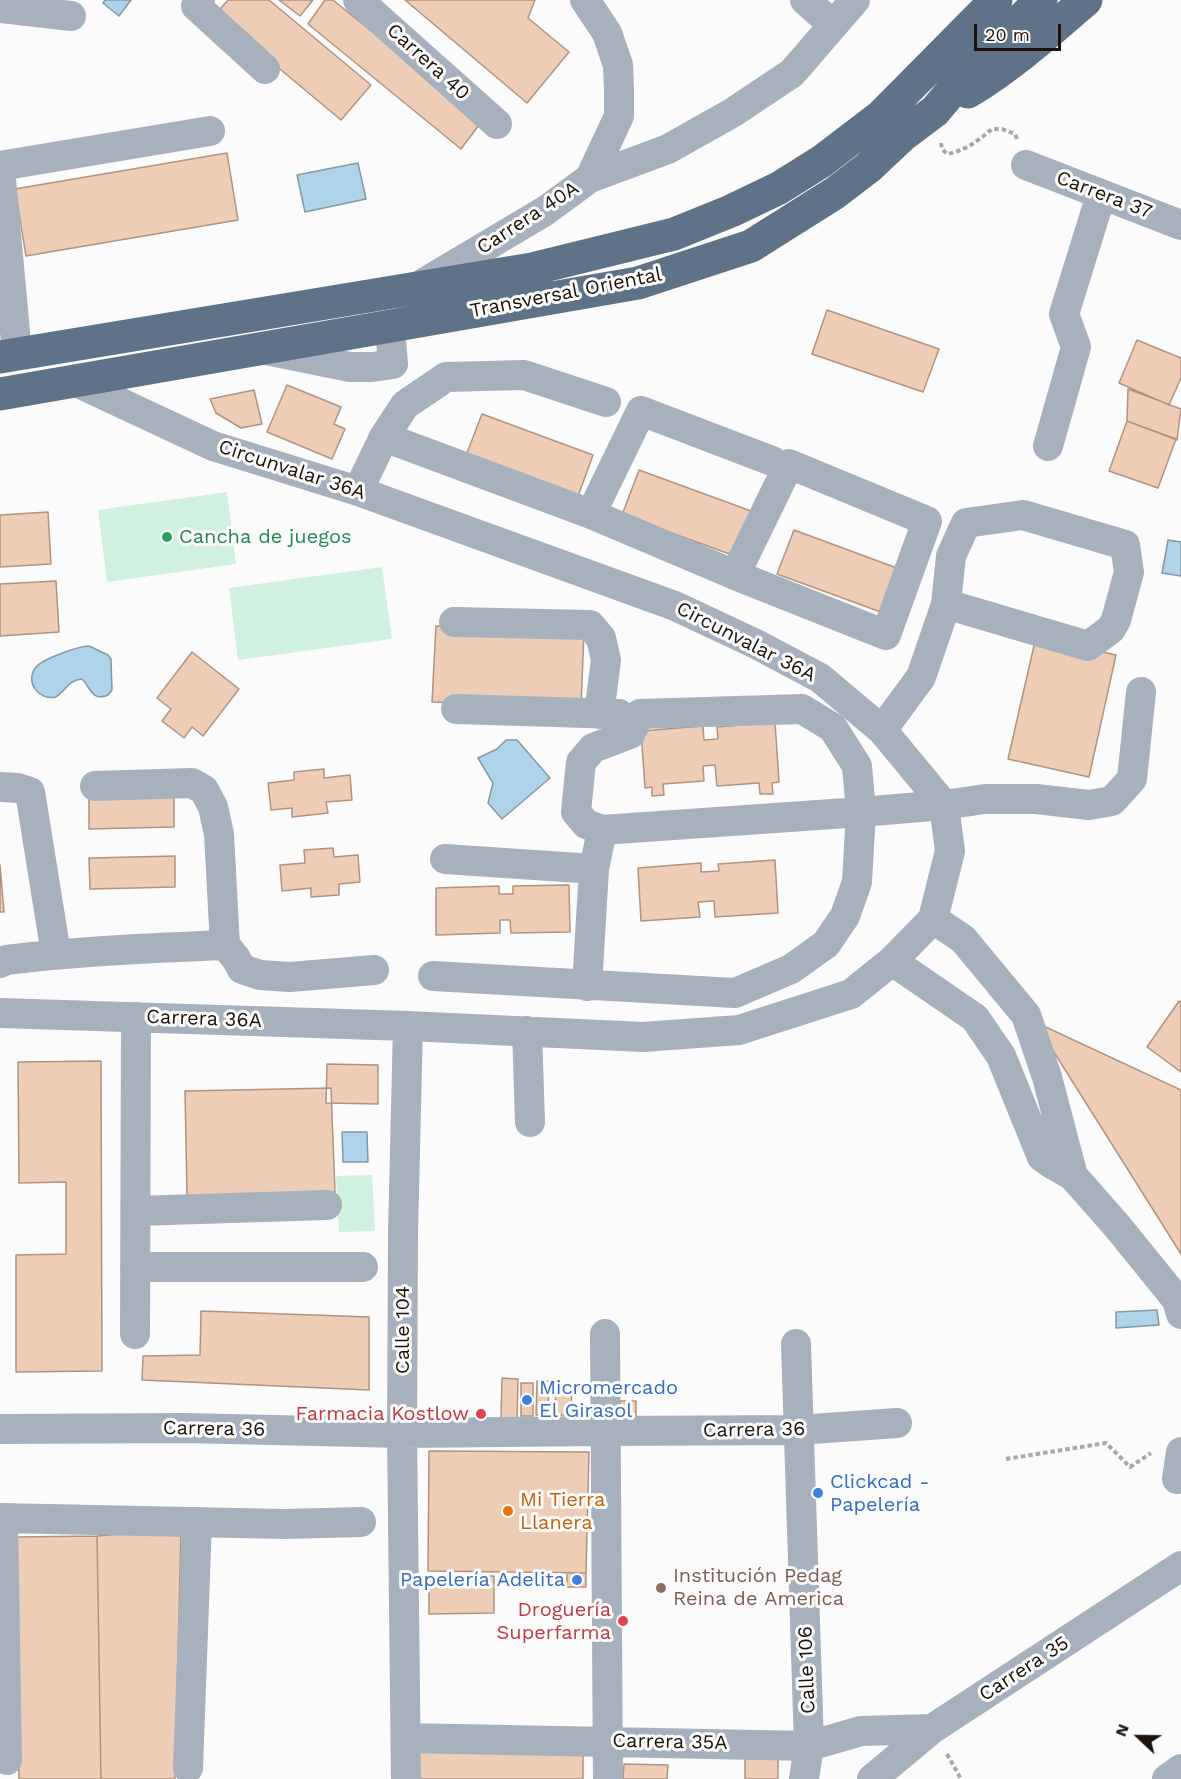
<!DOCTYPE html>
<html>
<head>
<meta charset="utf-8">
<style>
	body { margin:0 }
	#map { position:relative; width:1181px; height:1779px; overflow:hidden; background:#fbfbfb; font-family:"Work Sans",sans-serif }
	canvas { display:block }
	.north { position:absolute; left:1109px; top:1707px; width:60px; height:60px; -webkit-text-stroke:4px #fbfbfb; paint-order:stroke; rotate:292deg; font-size:16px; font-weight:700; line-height:24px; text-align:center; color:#1e130a }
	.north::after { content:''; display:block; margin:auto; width:21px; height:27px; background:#1e130a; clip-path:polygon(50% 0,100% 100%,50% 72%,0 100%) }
	.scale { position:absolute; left:974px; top:24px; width:87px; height:27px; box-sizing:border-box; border:3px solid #1e130a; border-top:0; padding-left:8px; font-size:18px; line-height:21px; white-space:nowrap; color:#1e130a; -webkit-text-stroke:4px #fbfbfb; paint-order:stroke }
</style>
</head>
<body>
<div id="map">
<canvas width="1181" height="1779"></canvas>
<div class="north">N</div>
<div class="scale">20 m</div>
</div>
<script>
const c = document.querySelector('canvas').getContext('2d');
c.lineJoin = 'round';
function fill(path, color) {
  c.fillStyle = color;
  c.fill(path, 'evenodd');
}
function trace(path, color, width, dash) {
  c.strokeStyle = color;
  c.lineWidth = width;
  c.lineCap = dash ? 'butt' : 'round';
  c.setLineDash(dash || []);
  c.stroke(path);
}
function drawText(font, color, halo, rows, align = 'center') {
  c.font = font + ' "Work Sans",sans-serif';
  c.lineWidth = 6;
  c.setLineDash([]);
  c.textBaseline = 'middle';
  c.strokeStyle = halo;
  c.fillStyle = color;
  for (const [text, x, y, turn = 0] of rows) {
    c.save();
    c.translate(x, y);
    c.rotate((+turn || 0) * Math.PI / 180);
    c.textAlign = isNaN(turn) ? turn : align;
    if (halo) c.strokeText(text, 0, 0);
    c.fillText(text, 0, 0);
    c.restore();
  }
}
fill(new Path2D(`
	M227,492L236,564L107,582L98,510Z
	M382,567L392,639L238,660L229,588Z
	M372,1175L375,1231L339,1232L336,1176Z`), '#d0f1e0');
const water = new Path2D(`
	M105,0H131L119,16L103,3Z
	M358,163L366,199L305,212L297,175Z
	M1168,540L1181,542V576L1162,573Z
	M89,646L108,655L111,659L112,690L108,695C92,702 91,688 82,679C69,680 66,690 56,697C39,701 24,682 36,667C43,659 78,646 89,646Z
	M506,740H517L550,778L502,819L488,803L493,783L478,758L497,749Z
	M342,1132H367L368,1162H343Z
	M1157,1310L1159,1325L1116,1328V1312Z`);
fill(water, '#afd3e8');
trace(water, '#8499a5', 1.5);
const building = new Path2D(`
	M228,0H269L371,85L341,120L215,15Z
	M279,0H313L300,16Z
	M325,0H333L482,121L461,149L308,24Z
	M405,0H535L528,18L569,52L527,103Z
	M227,153L238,220L26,256L15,189Z
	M827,310L939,349L923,392L812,354Z
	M1137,340L1181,358V378L1169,405L1119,383Z
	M287,385L341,407L334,424L345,429L332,459L267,432Z
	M1128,389L1181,409L1177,440L1127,421Z
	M254,390L262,424L241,428L216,413L210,399Z
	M482,414L593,455L577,499L465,458Z
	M1127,421L1176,439L1158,488L1109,471Z
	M639,470L751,511L735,556L622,515Z
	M48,512L51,564L0,567V515Z
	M794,530L905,571L889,615L777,574Z
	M56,581L59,632L0,636V584Z
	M436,626L584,631L581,707L432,702Z
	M1036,637L1116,655L1089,777L1008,759Z
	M192,652L239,689L203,736L192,727L184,738L162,721L171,709L157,698Z
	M775,722L779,782L772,783L773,794H760L759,783L717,786L715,765L703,766L704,781L663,784L664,795L652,796V787L645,788L641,731L703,726L704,740L718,739L717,727Z
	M324,769V778L350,775L352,800L326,802L328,813L292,817V808L271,810L268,783L294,780V772Z
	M174,796V827L89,829V798Z
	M333,848L334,857L358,855L360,882L339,884V895L311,897V888L282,891L280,865L305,863L304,850Z
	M175,856V887L90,889L89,858Z
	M775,860L778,913L715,917L714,901L698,902L700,917L641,921L638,868L701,863V872L719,871L718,864Z
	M0,865L4,912H0Z
	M569,885L570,932L511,933L510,920H500V933L436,935V888L499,886V894H513V886Z
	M1179,1001L1181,1002V1072L1147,1047Z
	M1035,1022L1181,1090V1254Z
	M101,1061L102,1371L16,1372V1255L66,1254V1182L19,1183L18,1062Z
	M327,1064L378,1065V1104L326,1103Z
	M331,1088L335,1192L187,1197L185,1091Z
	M201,1311L369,1317V1390L142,1380L143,1356L200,1355Z
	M502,1378L518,1379L517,1418H501Z
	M537,1381H549L548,1415H536Z
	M521,1383H533V1416H521Z
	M556,1384H572L571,1415H555Z
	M620,1401H636V1418H620Z
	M429,1451L589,1452L586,1573L428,1571Z
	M181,1529L175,1779H101L97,1536Z
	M97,1536L101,1779H19L15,1537Z
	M567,1573H586V1587H567Z
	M494,1576V1613L429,1614V1577Z
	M583,1743V1779H420L418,1746Z
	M778,1755V1779H745V1756Z
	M624,1764L668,1765L667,1779H623Z`);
fill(building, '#edcdb5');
trace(building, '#b2937d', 1.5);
trace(new Path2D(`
	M941,143L942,149L947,154C965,151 979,140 992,129H1002L1015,134L1017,139
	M1006,1459L1106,1443L1130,1467L1151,1453
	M947,1754L961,1779`), '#aba7a4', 4, [4.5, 3]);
trace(new Path2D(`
	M200,0L196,6L265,69
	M358,0L497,124
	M805,0L833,25
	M0,8L71,16
	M1026,165L1181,225
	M0,166L210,131
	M0,168L17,354
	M590,178L668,149L732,113L792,73L855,0
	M419,286L545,211L590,178L619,116V89L618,65L607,33L585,0
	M266,350L350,367H372L393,364L390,326
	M384,437L591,514L735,575L886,635L927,521L789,464L735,575
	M1048,446L1076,347L1064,314L1101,195
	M358,491L384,437L405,405L446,377L524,375L606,402
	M591,514L641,411L772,461
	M454,622L590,625L601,638L606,660L599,714
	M456,709L619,714
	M882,730L921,677L946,604L951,556L966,523L1023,515L1125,545L1129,572L1116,620L1111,629L1088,646L946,604
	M95,786L192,783L204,790L213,807L219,834L225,945L235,957L242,969L260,975L290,977L374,970
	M0,787L18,788L30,792L56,954
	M445,859L594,869
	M892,961L975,1018L1001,1056L1042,1157L1052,1164L1073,1176L1047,1077L1026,1015L963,939L933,919
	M0,963L6,960C79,951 152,948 225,945
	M433,976L735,993L791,969L826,944L845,916L857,882L861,812L857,766L833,728L802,709L640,714L630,734L593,748L581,762L576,812L586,824L602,830L861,812L944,805L985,799H1036L1089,805L1112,801L1132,779L1141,692
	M587,986L594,869L602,830
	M0,1013L408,1026L643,1037L739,1030L851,994L892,961L933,919L950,851L944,805L882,730L820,678L756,644L675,606L358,491L213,446L74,381
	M527,1031L530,1122
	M1073,1176L1117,1226L1177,1300L1181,1314
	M136,1211L327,1205
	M135,1267H363
	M135,1334L136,1017
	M605,1334L608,1779
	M796,1344L809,1746L804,1779
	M0,1429L186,1428L402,1433L605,1431L798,1430L897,1423
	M1177,1479L1181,1452
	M0,1518L285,1524L361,1522
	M3,1519L7,1760
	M406,1738L809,1746L861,1731L932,1729
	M188,1768L197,1522
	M406,1779L402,1433L403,1234L408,1026
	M872,1779L932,1729L1181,1566
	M1167,1779L1181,1769`), '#a6b1bd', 30);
trace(new Path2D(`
	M968,92C1011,66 1048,33 1086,0
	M0,357L532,269L674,234L731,211L779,188L822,161L881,116L996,0
	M0,394L638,283L751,246L835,193L869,167L903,135L935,111L966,74L1041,0`), '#5f7388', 33);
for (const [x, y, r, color] of [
	[167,537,6,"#2e9e5b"],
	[527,1400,6,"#3f7fe0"],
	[481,1414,6,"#e0444e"],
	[818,1493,6,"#3f7fe0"],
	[508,1511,6,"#e8710a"],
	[577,1580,6,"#3f7fe0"],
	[661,1588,6,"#8d6e63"],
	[623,1621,6,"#e0444e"]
]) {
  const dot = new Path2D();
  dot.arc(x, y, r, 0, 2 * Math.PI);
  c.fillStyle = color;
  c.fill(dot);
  trace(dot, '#fbfbfb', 2);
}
drawText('20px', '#1e130a', '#fbfbfb', [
	["Carrera 40",428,62,42],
	["Carrera 37",1104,195,21],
	["Carrera 40A",528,218,-33],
	["Transversal Oriental",566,293,-11],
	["Circunvalar 36A",292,470,18],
	["Circunvalar 36A",746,642,27],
	["Carrera 36A",204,1019,2],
	["Calle 104",403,1330,-90],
	["Carrera 36",214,1429,1],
	["Carrera 36",754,1430,-1],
	["Carrera 35",1024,1669,-33],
	["Calle 106",807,1670,-92],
	["Carrera 35A",670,1742,1]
]);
drawText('20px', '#27864d', '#fbfbfb', [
	["Cancha de juegos",179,537]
], 'left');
drawText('20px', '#366cbe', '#fbfbfb', [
	["Micromercado",539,1388],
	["El Girasol",539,1411],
	["Clickcad -",830,1482],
	["Papelería",830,1505],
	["Papelería Adelita",565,1580,"right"]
], 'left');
drawText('20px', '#be3a42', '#fbfbfb', [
	["Farmacia Kostlow",469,1414],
	["Droguería",611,1610],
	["Superfarma",611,1633]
], 'right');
drawText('20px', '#c56008', '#fbfbfb', [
	["Mi Tierra",520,1500],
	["Llanera",520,1523]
], 'left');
drawText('20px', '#785e54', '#fbfbfb', [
	["Institución Pedag",673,1576],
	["Reina de America",673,1599]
], 'left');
</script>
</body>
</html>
